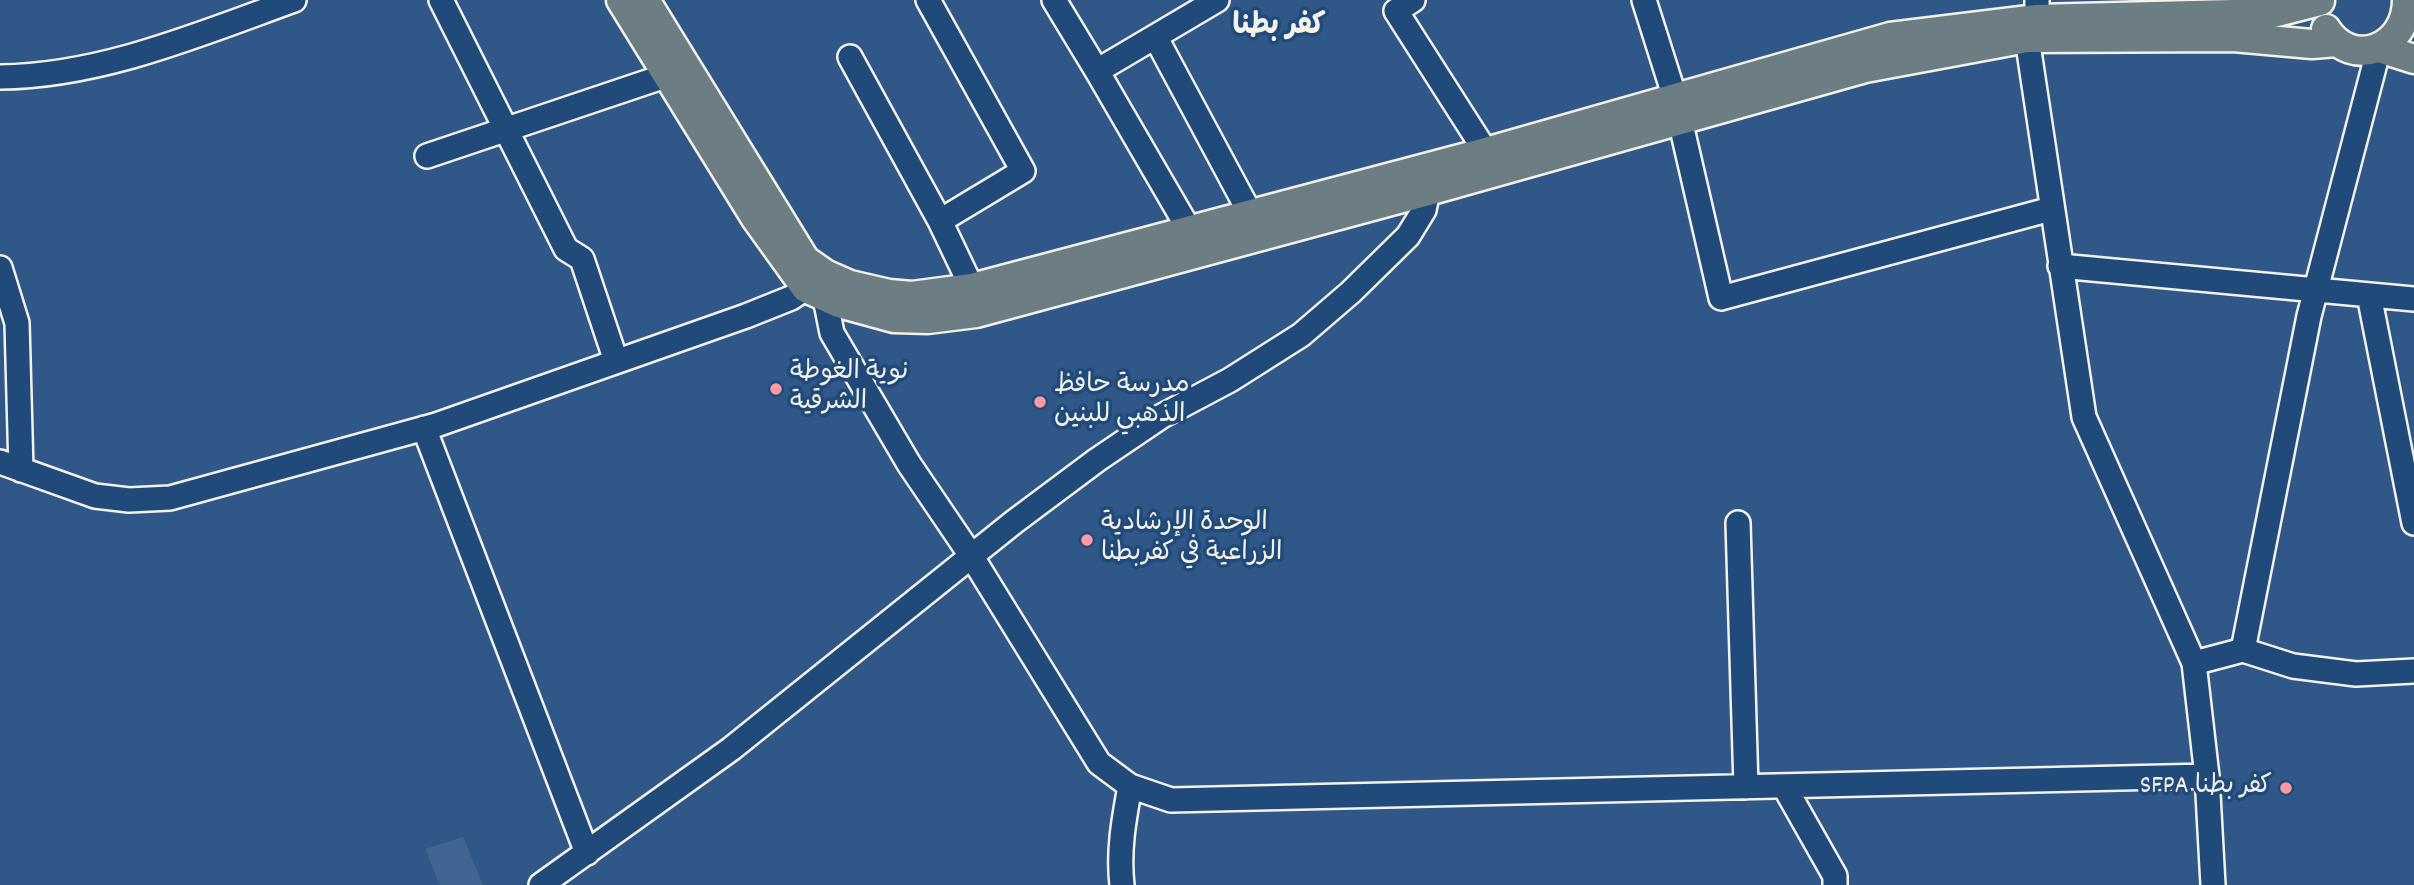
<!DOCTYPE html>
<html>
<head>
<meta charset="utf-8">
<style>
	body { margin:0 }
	canvas { display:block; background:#2f5787 }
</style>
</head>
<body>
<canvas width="2414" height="885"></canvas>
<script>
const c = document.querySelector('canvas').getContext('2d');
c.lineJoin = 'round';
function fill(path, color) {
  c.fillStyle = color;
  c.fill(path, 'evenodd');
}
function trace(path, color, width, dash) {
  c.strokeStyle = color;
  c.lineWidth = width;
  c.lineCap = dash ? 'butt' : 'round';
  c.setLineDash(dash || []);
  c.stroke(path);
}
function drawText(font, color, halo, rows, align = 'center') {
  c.font = font + ' Dekko,"Playpen Sans Arabic",sans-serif';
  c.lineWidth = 7;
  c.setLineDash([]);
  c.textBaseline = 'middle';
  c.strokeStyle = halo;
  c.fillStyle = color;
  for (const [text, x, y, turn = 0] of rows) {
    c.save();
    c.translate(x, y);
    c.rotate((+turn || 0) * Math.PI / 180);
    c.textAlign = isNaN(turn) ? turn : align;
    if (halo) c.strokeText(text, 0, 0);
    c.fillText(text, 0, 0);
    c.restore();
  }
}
fill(new Path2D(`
	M463,837L483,885H440L425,849Z`), '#406593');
const minor = new Path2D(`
	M441,0L566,249L582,259L616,361
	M928,0L1023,171L940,221L972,288
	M1054,0L1097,71L1190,231
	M1413,0L1396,11L1486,152
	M1644,0L1675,98L1721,298L2051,209
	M2037,0V19L2027,38L2084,417L2194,663L2207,776L2213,885
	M1156,38L1251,215
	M850,57L940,221
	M1097,71L1217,0
	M0,77C101,76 200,34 294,0
	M427,156L668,75
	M2060,266L2414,299
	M0,268L17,323L21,470
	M2369,295L2414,523
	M825,298L832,333L909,464L972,557L1099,763L1130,786L1171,800L2207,776
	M424,428L587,853
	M0,462L95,496L129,500L170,498L436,425L746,316L791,298L806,288
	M1738,523L1746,787
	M2243,650L2309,316L2379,48
	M2194,663L2243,650L2293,666L2356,674L2414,671
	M1784,786L1835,876V885
	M541,885L731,749L1014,522L1097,460L1162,416L1230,380L1301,335L1351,292L1408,236L1424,210L1428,191
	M1122,885C1118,851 1124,819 1130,786`);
const major = new Path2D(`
	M621,0L755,217L806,288L839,303L894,318L928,319L976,313L1428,191L1865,68L2027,38L2233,37L2312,44L2337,42
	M645,0L805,260L825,274L850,285L889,294L912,296L972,288L1486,152L1890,37L2037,19L2273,13L2320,1
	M2326,29C2352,70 2407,49 2407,0
	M2379,48L2414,59`);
trace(minor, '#f4f1e8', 28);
trace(major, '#f4f1e8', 33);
trace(minor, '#1f4a7a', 23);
trace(major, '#6c7e84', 28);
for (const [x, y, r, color] of [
	[776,389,7,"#ff9aa2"],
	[1040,402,7,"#ff9aa2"],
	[1087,540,7,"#ff9aa2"],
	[2286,788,7,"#ff9aa2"]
]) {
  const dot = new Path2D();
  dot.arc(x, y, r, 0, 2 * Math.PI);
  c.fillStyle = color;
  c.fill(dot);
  trace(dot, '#1f4a7a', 2.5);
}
drawText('26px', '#f4f1e8', '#1f4a7a', [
	["نوية الغوطة",790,374],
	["الشرقية",790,404],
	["مدرسة حافظ",1054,387],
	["الذهبي للبنين",1054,417],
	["الوحدة الإرشادية",1101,525],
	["الزراعية في كفربطنا",1101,555],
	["SFPA كفر بطنا",2272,788,"right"]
], 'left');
drawText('bold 30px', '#f4f1e8', '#1f4a7a', [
	["كفر بطنا",1279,29]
]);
</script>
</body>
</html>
